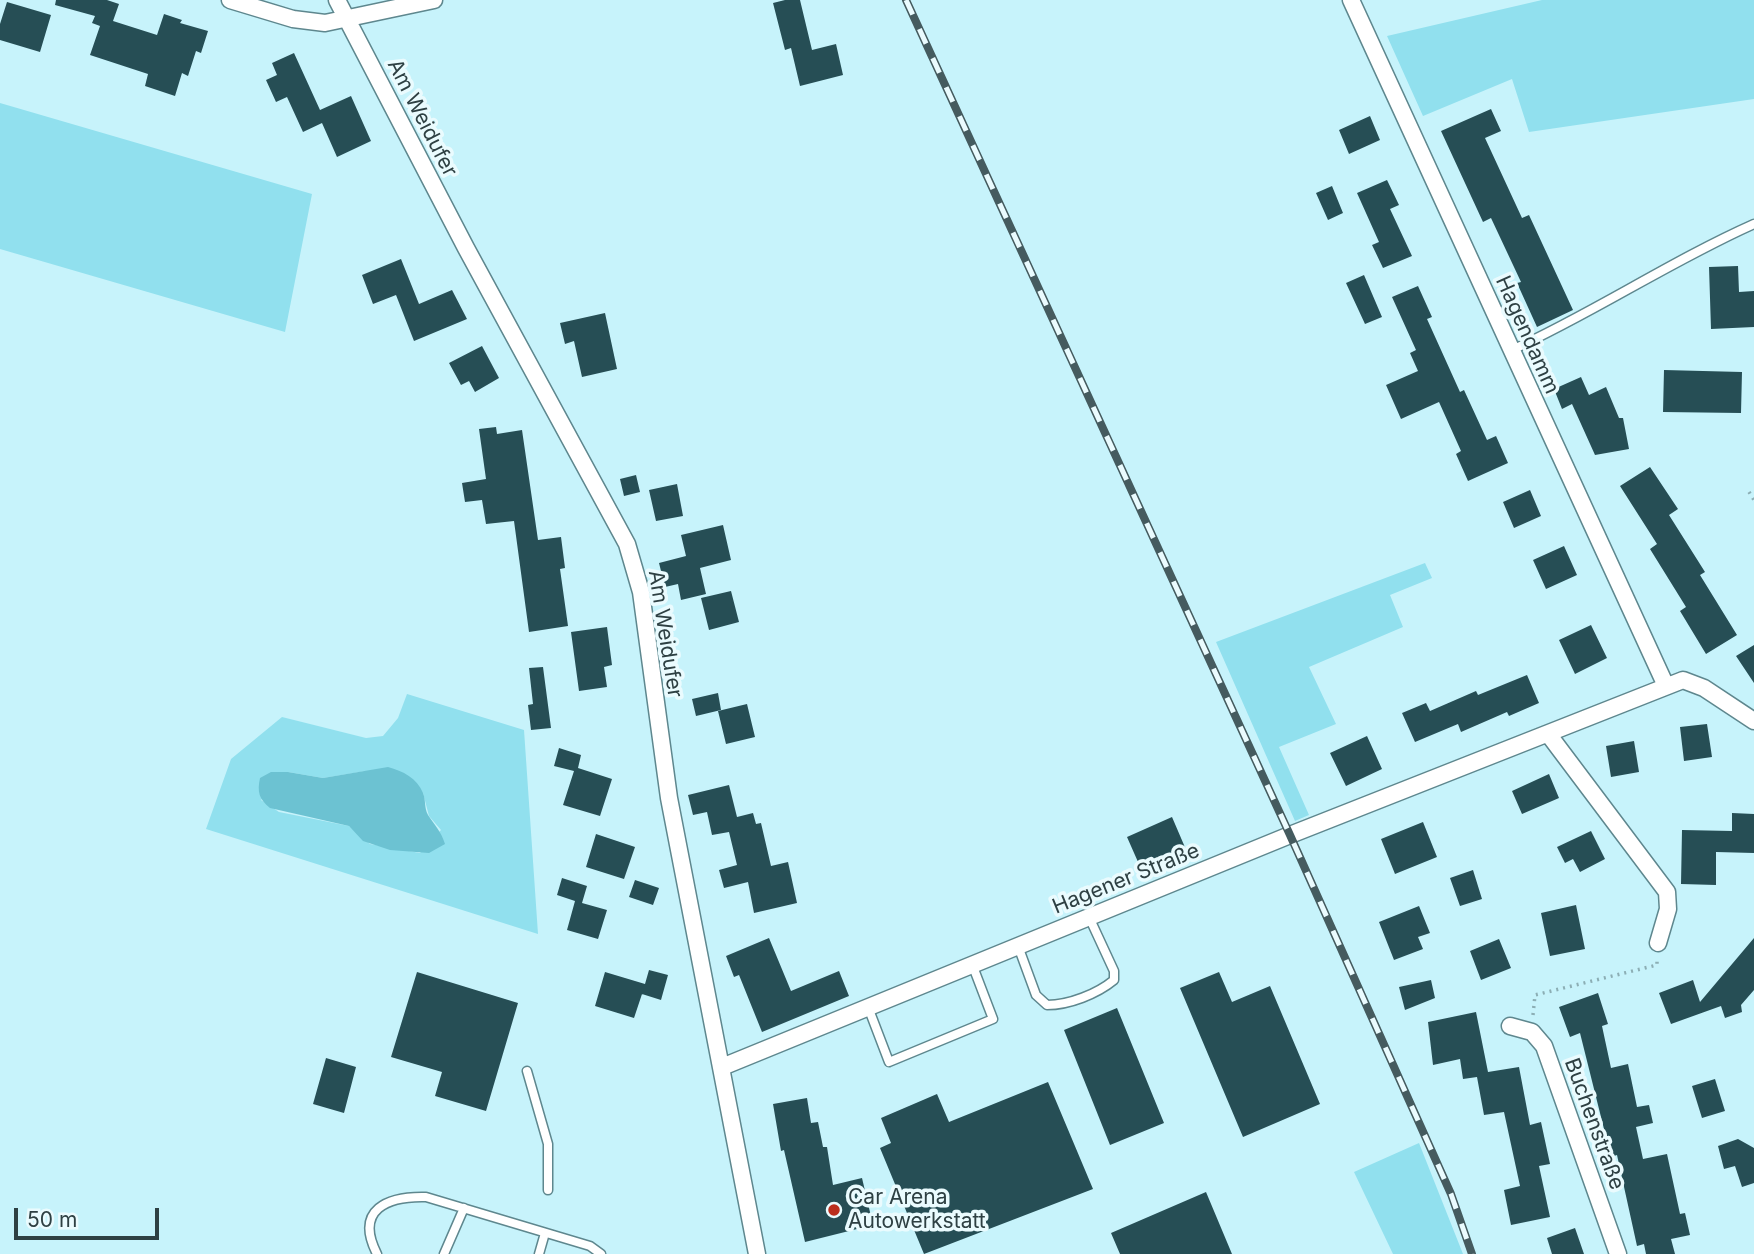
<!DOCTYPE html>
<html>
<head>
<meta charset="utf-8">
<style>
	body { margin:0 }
	#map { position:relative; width:1754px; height:1254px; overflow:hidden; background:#c7f3fb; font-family:Inter,sans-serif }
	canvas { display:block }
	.scale { position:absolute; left:14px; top:1208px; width:145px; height:32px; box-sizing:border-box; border:4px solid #2e4043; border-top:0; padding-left:9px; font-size:21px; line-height:24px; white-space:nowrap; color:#2e4043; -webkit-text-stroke:5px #eafbfe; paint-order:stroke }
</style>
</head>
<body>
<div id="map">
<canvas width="1754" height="1254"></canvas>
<div class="scale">50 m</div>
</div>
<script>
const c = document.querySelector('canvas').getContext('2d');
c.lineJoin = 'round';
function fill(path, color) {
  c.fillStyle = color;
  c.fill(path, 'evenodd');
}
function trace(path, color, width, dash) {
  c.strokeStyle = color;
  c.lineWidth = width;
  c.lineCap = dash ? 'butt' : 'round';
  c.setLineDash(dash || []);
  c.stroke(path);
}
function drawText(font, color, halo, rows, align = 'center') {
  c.font = font + ' Inter,sans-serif';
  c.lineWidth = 7;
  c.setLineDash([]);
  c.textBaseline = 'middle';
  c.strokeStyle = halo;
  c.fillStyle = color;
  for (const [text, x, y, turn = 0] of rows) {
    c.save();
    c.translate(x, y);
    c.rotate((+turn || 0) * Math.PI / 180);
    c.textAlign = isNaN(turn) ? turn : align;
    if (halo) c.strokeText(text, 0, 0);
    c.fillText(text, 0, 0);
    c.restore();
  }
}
fill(new Path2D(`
	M1542,0H1754V99L1529,132L1512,79L1423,116L1387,36Z
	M0,103L312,194L285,332L0,249Z
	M1425,563L1432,578L1390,595L1403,627L1309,667L1336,724L1279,747L1309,815L1295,821L1216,642Z
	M407,694L524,730L538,934L206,829L231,759L282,717L366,738L383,736L398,718ZM366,771L423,793L429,816L441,830L420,853L370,844L349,826L279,812L261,800L288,772L323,778Z
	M1419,1143L1463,1254H1393L1354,1172Z`), '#91e0ee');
fill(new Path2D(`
	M388,767C403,771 417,778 423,793C426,800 424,808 428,815C435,826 441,831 445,844L429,853L390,850L363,841L349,826L270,808C259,799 257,792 260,778L271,772H288L323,778Z`), '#6cc2d2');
fill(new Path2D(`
	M56,0H107L119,4L113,21L157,35L164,14L182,20L180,23L208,31L201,53L196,51L188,76L182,73L175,96L145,86L148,74L90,55L100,26L92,23L95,16L55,5Z
	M785,0H800L812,50L836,44L843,75L800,86L791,48L785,50L773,3Z
	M7,2L51,15L40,52L0,40V24Z
	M294,53L320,110L351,96L371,141L337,157L322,123L303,132L287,97L276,102L266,80L277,75L272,63Z
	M1491,109L1501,131L1485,138L1522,218L1529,215L1573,310L1537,327L1517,283L1521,282L1491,218L1483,222L1441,131Z
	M1370,116L1380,140L1349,154L1339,130Z
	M1387,180L1399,205L1390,209L1412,256L1383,268L1372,245L1379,242L1357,193Z
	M1332,186L1343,213L1328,220L1316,193Z
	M401,259L419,304L452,290L467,319L414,341L396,295L373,304L362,275Z
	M1738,266L1739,292L1754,291V327L1711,329L1709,267Z
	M1364,275L1382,317L1365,324L1346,283Z
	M1418,286L1432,317L1427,319L1460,392L1464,390L1487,440L1496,436L1508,463L1468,481L1456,454L1461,451L1439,402L1401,419L1386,385L1418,371L1410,353L1416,350L1392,297Z
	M605,313L617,369L582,377L574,341L565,344L560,323Z
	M482,346L499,378L475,392L469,381L461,385L449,363Z
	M1664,370L1742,372L1741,413L1663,412Z
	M1581,377L1589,395L1606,387L1619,418H1623L1629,449L1595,455L1572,404L1562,409L1554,389Z
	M496,427L497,434L522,430L538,540L561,537L565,568L560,569L568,626L529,632L514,521L486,524L482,500L465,502L462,483L486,479L479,429Z
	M1650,467L1678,509L1669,515L1705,572L1700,575L1737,635L1706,654L1680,611L1686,607L1650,549L1657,544L1620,486Z
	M636,475L640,492L624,496L620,479Z
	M677,484L683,516L656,521L649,490Z
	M1530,490L1541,516L1514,528L1503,502Z
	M723,525L731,560L700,568L706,594L681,600L678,584L665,587L659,563L686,556L681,535Z
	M1564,546L1577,575L1546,589L1533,560Z
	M731,591L739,622L709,630L701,598Z
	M1591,625L1607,658L1575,674L1559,640Z
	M607,627L612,665L604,667L607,687L579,691L571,632Z
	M1754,645V683L1736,656Z
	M543,667L551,728L531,730L528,705L533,704L529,668Z
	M1527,675L1539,703L1509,716L1507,712L1461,732L1458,724L1415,742L1402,713L1426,703L1430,711L1476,691L1478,695Z
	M718,693L721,710L696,716L692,699Z
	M747,704L755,737L726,744L718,711Z
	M1707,724L1712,757L1684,761L1680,727Z
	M1367,736L1382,769L1346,786L1330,753Z
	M1634,741L1639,772L1611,777L1606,746Z
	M559,748L581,755L578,768L612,779L600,816L563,805L574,771L554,766Z
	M1549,774L1559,798L1522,814L1512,791Z
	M729,785L737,817L753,813L756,824L761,823L771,866L788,862L797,903L754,913L748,882L724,888L719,870L737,865L729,832L712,835L707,812L693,815L688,795Z
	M1732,813L1754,814V853L1716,852V885L1681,884L1682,830L1732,831Z
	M1172,817L1187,852L1142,871L1127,837Z
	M1423,822L1437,857L1395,874L1381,839Z
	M1591,831L1605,859L1580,872L1573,859L1565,863L1557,847Z
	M596,834L635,847L624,879L586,867Z
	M1473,870L1482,899L1460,906L1450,878Z
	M562,878L587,886L582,903L607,910L598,939L567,930L575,901L557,895Z
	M635,880L659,888L653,905L629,897Z
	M1576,905L1585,949L1550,956L1541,913Z
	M1419,906L1430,933L1418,937L1423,949L1394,960L1379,922Z
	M769,938L791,991L839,971L849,996L762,1032L739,975L734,977L726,956Z
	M1754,938V990L1741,1005L1742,1012L1725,1018L1721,1006L1671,1024L1659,993L1693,980L1700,1002Z
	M1499,939L1511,968L1481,980L1470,951Z
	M649,970L668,975L661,1000L642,994L645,985L634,1018L595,1006L605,972L645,984Z
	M417,972L518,1003L486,1111L435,1096L442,1072L391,1057Z
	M1219,972L1232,1002L1270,986L1320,1104L1243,1137L1180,988Z
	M1431,980L1435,998L1405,1010L1399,987Z
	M1598,993L1608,1024L1602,1026L1611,1068L1628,1064L1637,1107L1649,1105L1653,1123L1636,1127L1643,1159L1667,1154L1680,1214L1685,1213L1690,1235L1671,1239L1675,1254H1646L1644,1244L1637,1246L1617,1155L1611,1157L1580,1033L1570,1037L1559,1007Z
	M1117,1008L1164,1123L1110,1145L1064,1030Z
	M1476,1012L1488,1072L1519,1067L1530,1125L1541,1122L1550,1164L1539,1166L1550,1217L1511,1225L1504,1190L1520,1186L1504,1112L1484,1115L1477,1077L1463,1079L1460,1059L1433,1065L1428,1022Z
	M326,1058L356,1067L344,1113L313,1104Z
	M1715,1079L1725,1111L1702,1118L1692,1086Z
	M1048,1082L1093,1189L924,1254L880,1148L891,1143L881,1118L937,1094L949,1122Z
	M807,1098L811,1123L818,1122L823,1147H827L833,1185L862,1178L873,1225L805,1242L784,1150L781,1151L773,1104Z
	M1738,1139L1754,1148V1183L1742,1187L1735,1166L1724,1169L1718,1146Z
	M1206,1192L1232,1254H1120L1111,1233Z
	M1575,1228L1584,1254H1552L1547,1238Z`), '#264e55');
const lane = new Path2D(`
	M1512,350C1595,312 1671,261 1754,224
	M1018,946L1036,995L1047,1005C1069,1005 1097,994 1114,980V971L1089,917
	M868,1007L889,1062L993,1019L972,964
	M527,1071L548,1144V1190
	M377,1254C354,1209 388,1196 426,1197L590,1246L601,1254
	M444,1254L464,1208
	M539,1254L545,1233`);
const street = new Path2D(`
	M230,0L293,19L325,23L434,0
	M337,0L466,248L627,544L641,592L669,798L757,1254
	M1351,0L1666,686
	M1549,735L1667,892L1668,909L1658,943
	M1510,1026L1532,1032L1544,1046L1618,1254
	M722,1067L1290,835L1683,680L1704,688L1754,721`);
trace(lane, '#5e878e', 11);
trace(street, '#5e878e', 19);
trace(new Path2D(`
	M1749,492L1754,500
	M1533,1015L1535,995L1657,965V959`), '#8caeb4', 3.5, [2, 5]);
trace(lane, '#fff', 8);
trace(street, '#fff', 16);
const rail = new Path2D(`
	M906,0L1290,835L1451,1194L1472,1254`);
trace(rail, '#455b5f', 8);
trace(rail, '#eafbfe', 5, [16]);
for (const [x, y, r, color] of [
	[834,1210,7,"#bb2e1d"]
]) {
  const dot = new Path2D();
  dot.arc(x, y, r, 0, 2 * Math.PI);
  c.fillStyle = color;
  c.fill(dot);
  trace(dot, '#eafbfe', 2.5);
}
drawText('21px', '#2e4043', '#eafbfe', [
	["Am Weidufer",422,118,63],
	["Hagendamm",1527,335,66],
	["Am Weidufer",665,634,81],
	["Hagener Straße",1126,879,-22],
	["Buchenstraße",1594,1124,70]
]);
drawText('21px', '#2e4043', '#eafbfe', [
	["Car Arena",848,1198],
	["Autowerkstatt",848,1222]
], 'left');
</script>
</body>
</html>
